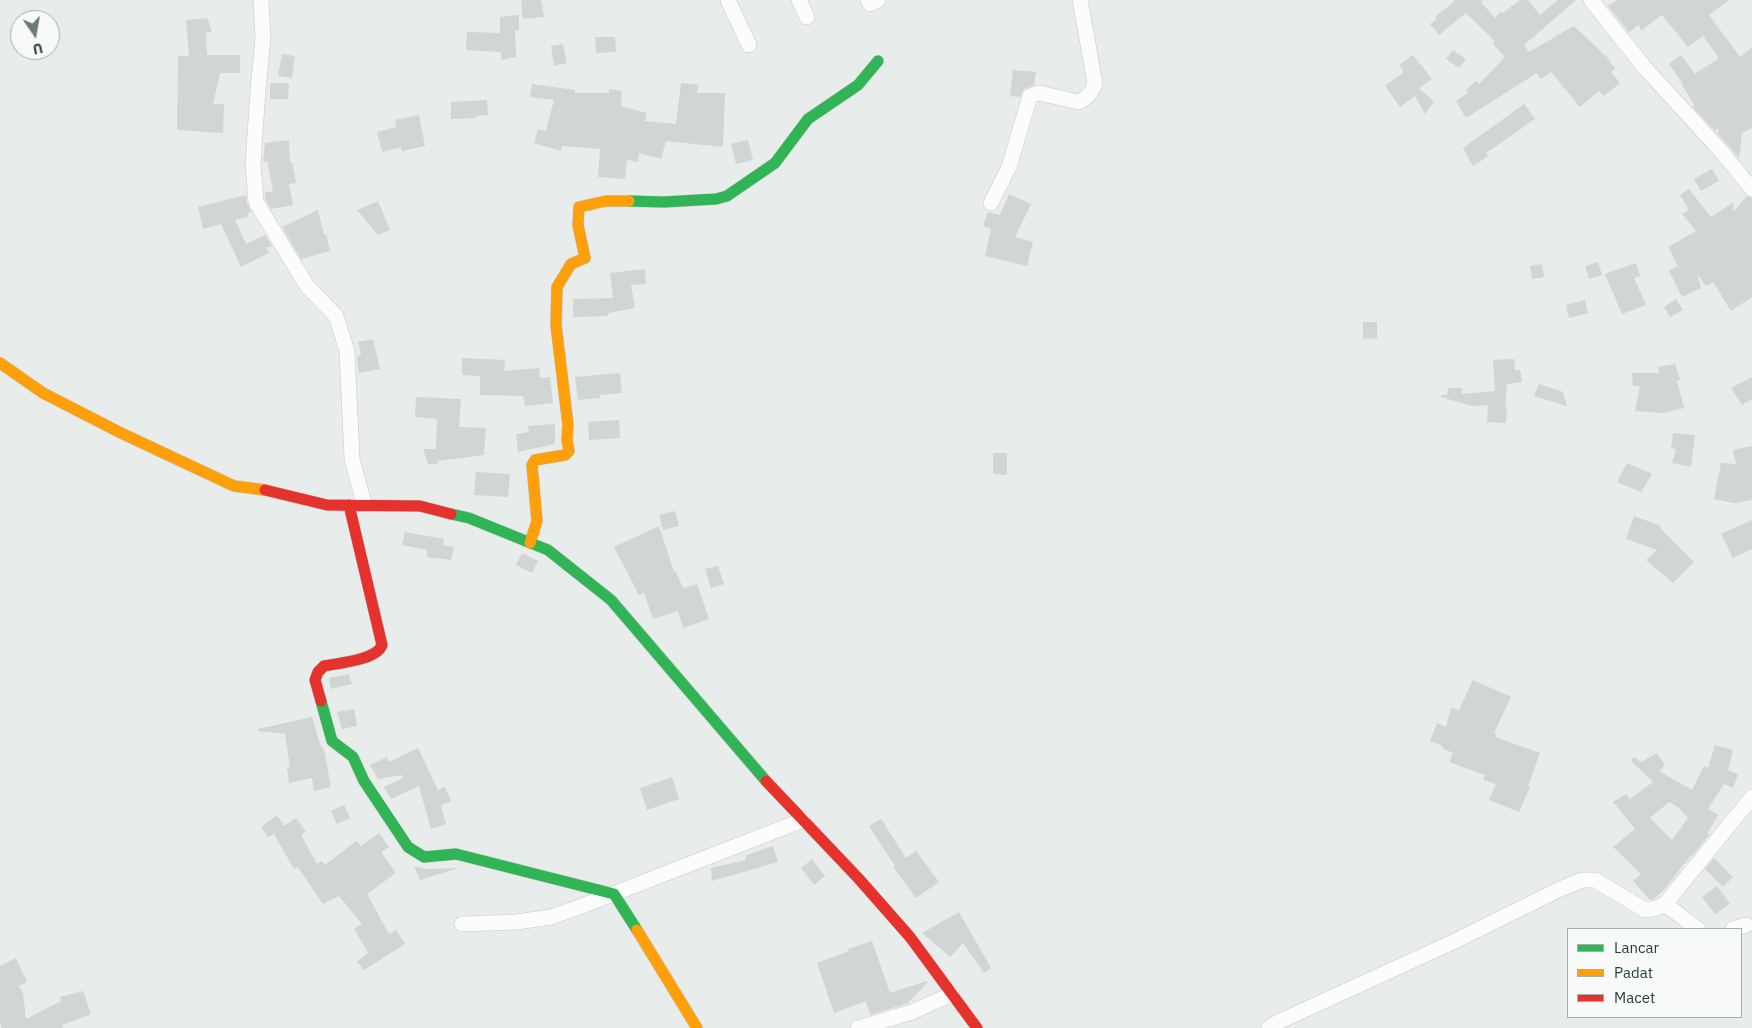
<!DOCTYPE html>
<html>
<head>
<meta charset="utf-8">
<style>
	body { margin:0 }
	#map { position:relative; width:1752px; height:1028px; overflow:hidden; background:#e8ecea; font-family:"IBM Plex Sans",sans-serif }
	canvas { display:block }
	.legend { position:absolute; left:1567px; top:928px; width:175px; height:90px; box-sizing:border-box; background:#f7faf8; border:1px solid #a3b0aa; margin:0; padding:6px 9px; list-style:none; font-size:15px; color:#264034 }
	.legend li { display:flex; align-items:center; gap:10px; height:25px }
	.legend b { width:25px; border:1px solid #a3b0aa }
	.north { position:absolute; left:10px; top:10px; width:50px; height:50px; box-sizing:border-box; background:#f7faf8; border:1px solid #a3b0aa; border-radius:50%; rotate:168deg; font-size:14px; font-weight:700; line-height:20px; text-align:center; color:#264034 }
	.north::after { content:''; display:block; margin:auto; width:18px; height:22px; background:#6a7c74; clip-path:polygon(50% 0,100% 100%,50% 72%,0 100%) }
</style>
</head>
<body>
<div id="map">
<canvas width="1752" height="1028"></canvas>
<ul class="legend">
<li><b style="height:6px;background:#30b455"></b>Lancar</li>
<li><b style="height:6px;background:#ff9f0a"></b>Padat</li>
<li><b style="height:6px;background:#e5322d"></b>Macet</li>
</ul>
<div class="north">U</div>
</div>
<script>
const c = document.querySelector('canvas').getContext('2d');
c.lineJoin = 'round';
function fill(path, color) {
  c.fillStyle = color;
  c.fill(path, 'evenodd');
}
function trace(path, color, width, dash) {
  c.strokeStyle = color;
  c.lineWidth = width;
  c.lineCap = dash ? 'butt' : 'round';
  c.setLineDash(dash || []);
  c.stroke(path);
}
fill(new Path2D(`
	M521,0H541L544,17L523,19Z
	M1453,0H1483L1481,2L1495,18L1501,11L1503,13L1520,0H1528L1540,15L1558,0H1576L1524,45L1529,52L1574,26L1608,58L1615,69L1611,72L1620,83L1604,96L1599,91L1580,107L1551,72L1541,79L1537,73L1466,118L1456,101L1468,93L1466,90L1476,81L1479,84L1505,57L1493,44L1495,41L1466,13L1439,35L1430,24L1437,19L1435,17L1455,1Z
	M1617,0H1729L1709,15L1740,57L1752,47V128L1742,133L1739,158L1718,134L1719,128L1715,131L1692,106L1694,105L1682,85L1683,84L1669,64L1681,55L1695,74L1719,58L1703,36L1688,47L1662,15L1641,31L1639,25L1629,32L1608,6Z
	M519,15V30L515,31L516,57L501,60V52L466,50L467,32L500,33V17Z
	M207,18L212,31L206,33L207,55H240V73H220L213,104H224L223,133L177,130L178,56H189L186,20Z
	M595,37H615L616,52L596,53Z
	M563,44L567,63L554,66L551,46Z
	M1453,50L1466,59L1459,68L1446,59Z
	M282,54L295,56L292,78L278,76Z
	M1413,55L1432,79L1419,88L1434,102L1425,114L1415,96L1400,107L1385,86L1404,72L1399,65Z
	M1013,70L1036,72L1034,85L1024,89L1020,97L1010,96Z
	M270,83H289L288,99H270Z
	M681,83L698,85L697,93H725L723,147L666,141L661,159L639,153L638,162L627,160L625,179L598,177L600,149L562,146L561,151L534,143L538,129L546,131L554,100L530,97L532,84L575,90V93H609V89L622,91L621,106L647,113L645,121L676,124Z
	M487,100L488,115L477,116L475,118L451,119V102Z
	M1524,104L1535,119L1486,153L1488,156L1473,166L1463,148Z
	M419,115L425,146L402,151L401,147L382,152L377,132L396,127L395,120Z
	M289,140L290,162H292L296,183L289,184L293,205L271,209L265,199V193L273,191L267,161L263,162L265,143Z
	M748,140L753,160L736,164L731,144Z
	M1712,169L1719,181L1701,191L1694,179Z
	M1689,189L1711,217L1734,202L1733,212L1747,196L1752,198V297L1731,311L1713,282L1706,286L1697,274L1701,288L1682,297L1669,271L1678,266L1668,247L1696,231L1682,214L1689,210L1680,195Z
	M1009,194L1031,204L1015,237L1033,242L1027,266L985,256L991,229L983,226L988,212L1000,215Z
	M246,195L247,203L251,212L248,213V217L235,220L246,244L265,235L272,246L266,248L269,253L241,267L221,224L203,229L198,207Z
	M378,201L390,230L378,235L357,210Z
	M318,210L324,235L326,234L330,251L301,259L282,227Z
	M1598,262L1602,275L1589,279L1585,266Z
	M1636,263L1640,276L1634,278L1646,305L1622,314L1605,274Z
	M1542,264L1544,277L1532,279L1530,266Z
	M645,269L646,284L631,285L635,308L608,313V316L573,317V299L613,298L610,273Z
	M1676,299L1683,310L1670,317L1664,307Z
	M1585,300L1588,313L1569,318L1566,305Z
	M1363,322H1377V338L1363,339Z
	M373,339L380,369L359,373L357,357L361,354L358,342Z
	M462,358L505,360L504,371L539,368L540,378L550,377L553,403L525,406L523,396L480,395V376L462,375Z
	M1514,359L1515,370H1520L1522,382L1507,384L1505,407H1507L1506,423L1487,422L1488,405L1472,406L1441,397V395H1447L1448,388H1462V394L1495,391L1493,360Z
	M1675,364L1680,380L1677,381L1684,408L1663,413L1635,411L1640,386H1633L1632,373H1660L1657,367Z
	M620,373L622,393L600,395V398L578,400L575,377Z
	M1752,377V399L1742,405L1731,388Z
	M1539,384L1563,392L1567,406L1534,396Z
	M416,397L461,399L459,427L486,428L484,455L438,461V464H428L423,449H436L437,419L415,417Z
	M619,420L620,438L589,440L588,422Z
	M555,424V444L518,452L516,434L529,432L528,426Z
	M1673,433L1695,435L1691,467L1672,463L1676,449L1671,448Z
	M1752,446V500L1734,503L1714,499L1721,463L1736,464L1733,450Z
	M993,453H1007V475L993,474Z
	M1627,463L1652,474L1641,492L1617,482Z
	M476,472L510,474L508,497L474,495Z
	M675,511L679,526L663,530L659,515Z
	M1634,516L1661,526L1660,528L1694,562L1673,583L1646,560L1657,550L1626,539Z
	M1752,520V549L1733,558L1721,534Z
	M659,526L674,572H676L683,588L697,584L709,619L683,628L678,611L653,619L644,593L639,595L614,547Z
	M405,532L444,539L443,545L454,547L451,560L427,557V550L402,545Z
	M522,553L538,561L532,573L516,565Z
	M718,566L724,584L711,588L705,569Z
	M349,674L352,684L331,689L329,678Z
	M1473,680L1511,697L1494,733H1496L1495,737L1540,753L1528,786L1530,787L1519,812L1489,800L1496,784L1483,780L1485,775L1449,762L1453,753L1442,748L1443,746L1430,741L1437,723L1446,727L1451,708L1459,710Z
	M354,709L357,726L342,729L337,712Z
	M312,717L320,744L324,750L331,787L314,791L312,778L289,783L287,768L290,767L285,734L258,731V729Z
	M1715,745L1733,750L1728,770L1738,774L1733,788L1724,784L1708,809L1718,815L1707,834L1709,835L1692,856L1691,855L1664,890L1654,899L1650,900L1633,881L1641,874L1613,847L1635,829L1613,802L1626,794L1630,799L1653,782L1631,761L1634,757L1641,762L1657,753L1665,765L1659,771L1692,790L1704,766L1708,768ZM1669,802L1679,808L1688,818L1672,840L1650,818Z
	M418,748L438,790L445,787L451,801L441,805L446,824L431,829L419,786L391,799L384,787L403,778L402,775L378,779L370,765L387,757L389,762Z
	M672,777L679,799L647,810L640,788Z
	M344,805L350,818L337,824L331,811Z
	M277,815L284,826L296,818L306,832L301,835L317,864L322,861L325,865L356,841L361,846L379,833L389,847L381,852L396,873L367,894L389,934L396,930L405,944L364,970L357,962L368,953L354,929L362,924L339,896L323,904L298,867L294,869L274,834L268,837L261,827Z
	M881,819L906,858L916,851L939,882L916,898L893,867L895,866L869,826Z
	M773,846L778,862L712,881L711,868L746,860V855Z
	M1714,858L1733,877L1723,887L1705,869Z
	M812,859L825,876L814,885L801,868Z
	M414,866L425,869L459,868L420,880Z
	M1717,886L1730,904L1715,914L1702,897Z
	M959,912L991,968L984,973L963,943L950,957L922,933Z
	M872,941L890,993L927,981L928,982L908,1003L870,1015L866,1001L834,1013L817,963L849,951L848,949Z
	M16,958L27,982L19,986L23,993L26,1019L61,1001L60,997L83,991L91,1014L62,1025L63,1028H2L0,1022V966Z`), '#d1d5d3');
const street = new Path2D(`
	M261,0L263,39L258,90L253,164L256,202L307,286L336,316L347,351L352,459L364,504
	M728,0L749,45
	M799,0L807,17
	M868,0L870,4L878,0
	M1591,0L1645,68L1721,151L1752,189
	M991,203L1009,167L1030,96L1039,93L1079,102C1087,98 1093,91 1095,83L1080,0
	M1665,904L1752,797
	M462,924L517,922L551,917L582,906L803,820
	M1733,929L1746,925
	M858,1028L912,1012L952,994
	M1269,1028L1278,1022L1455,941L1558,890L1582,880H1595L1645,910L1657,908L1665,904L1698,929`);
const fast = new Path2D(`
	M629,201L664,202L716,199L727,196L775,163L808,119L858,85L878,61
	M451,514L469,518L548,550L611,600L766,781
	M321,701L332,741L353,757L364,781L408,847L424,857L456,854L614,894L637,930`);
const slow = new Path2D(`
	M0,363L43,393L121,433L234,486L265,490
	M530,543L537,521L532,465L535,460L565,455L569,451L567,440L568,425L556,325L557,287L571,264L585,258L578,225L579,207L606,201H629
	M637,930L697,1028`);
const jam = new Path2D(`
	M265,490L327,505L420,506L451,514
	M321,701L315,680L318,672L324,666C339,663 377,660 382,645L349,505
	M766,781L859,879L910,937L977,1028`);
trace(street, '#c5c9c7', 16);
trace(fast, '#c4c9c7', 12);
trace(slow, '#c4c9c7', 12);
trace(jam, '#c4c9c7', 12);
trace(street, '#fcfcfc', 15);
trace(fast, '#30b455', 11);
trace(slow, '#ff9f0a', 11);
trace(jam, '#e5322d', 11);
</script>
</body>
</html>
